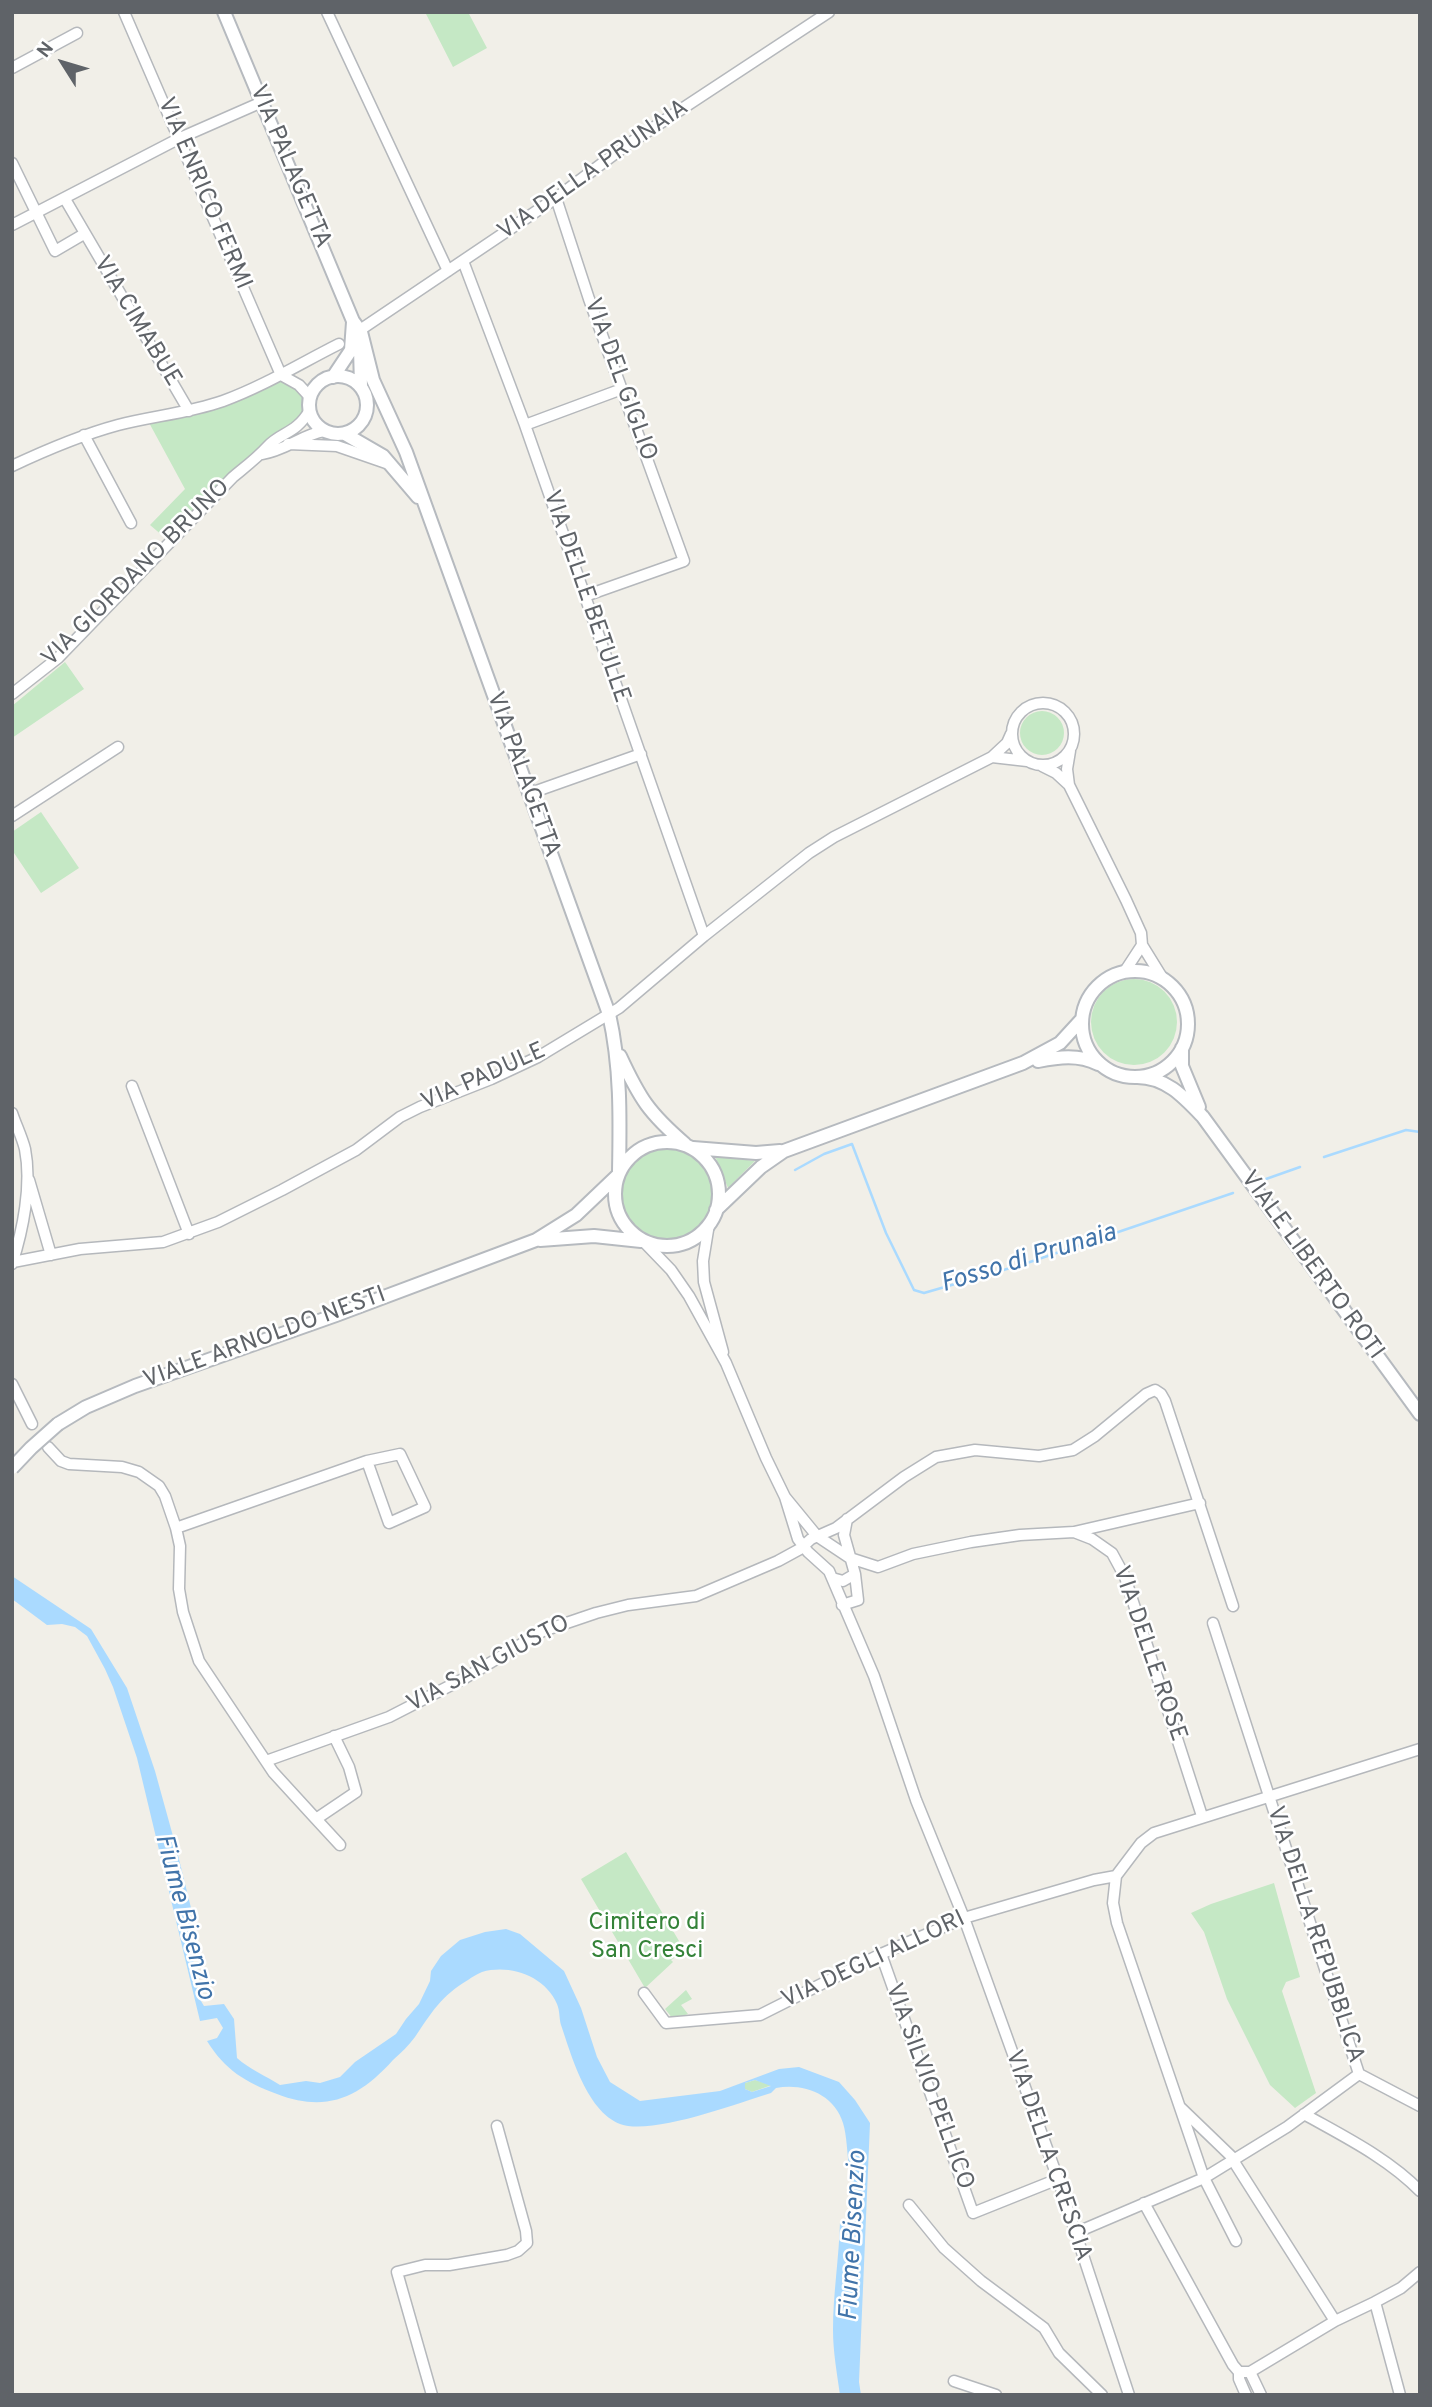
<!DOCTYPE html>
<html>
<head>
<meta charset="utf-8">
<style>
	body { margin:0 }
	#map { position:relative; width:1432px; height:2407px; overflow:hidden; background:#f1efe8; font-family:Overpass,sans-serif }
	canvas { display:block }
	.frame { position:absolute; inset:0; border:14px solid #5f6368; pointer-events:none }
	.north { position:absolute; left:28px; top:28px; width:70px; height:70px; -webkit-text-stroke:5px #fff; paint-order:stroke; rotate:307deg; font-size:19px; font-weight:700; line-height:28px; text-align:center; color:#5f6368 }
	.north::after { content:''; display:block; margin:auto; width:24px; height:32px; background:#5f6368; clip-path:polygon(50% 0,100% 100%,50% 72%,0 100%) }
</style>
</head>
<body>
<div id="map">
<canvas width="1432" height="2407"></canvas>
<div class="frame"></div>
<div class="north">N</div>
</div>
<script>
const c = document.querySelector('canvas').getContext('2d');
c.lineJoin = 'round';
function fill(path, color) {
  c.fillStyle = color;
  c.fill(path, 'evenodd');
}
function trace(path, color, width, dash) {
  c.strokeStyle = color;
  c.lineWidth = width;
  c.lineCap = dash ? 'butt' : 'round';
  c.setLineDash(dash || []);
  c.stroke(path);
}
function drawText(font, color, halo, rows, align = 'center') {
  c.font = font + ' Overpass,sans-serif';
  c.lineWidth = 5;
  c.setLineDash([]);
  c.textBaseline = 'middle';
  c.strokeStyle = halo;
  c.fillStyle = color;
  for (const [text, x, y, turn = 0] of rows) {
    c.save();
    c.translate(x, y);
    c.rotate((+turn || 0) * Math.PI / 180);
    c.textAlign = isNaN(turn) ? turn : align;
    if (halo) c.strokeText(text, 0, 0);
    c.fillText(text, 0, 0);
    c.restore();
  }
}
fill(new Path2D(`
	M425,12H468L487,48L453,67Z
	M281,375L310,397V410L272,443L170,542L150,525L185,489L147,419L189,411Z
	M65,662L84,689L12,738V706Z
	M1020 733a22 22 0 1 1 44 0a22 22 0 1 1-44 0Z
	M41,812L79,868L41,893L12,850V832Z
	M1091 1022a43 43 0 1 1 86 0a43 43 0 1 1-86 0Z
	M620 1194a46 46 0 1 1 92 0a46 46 0 1 1-92 0Z
	M715,1156L755,1161L728,1188Z
	M626,1852L685,1951L671,1960L673,1962L645,1988L581,1879Z
	M1274,1883L1300,1977L1286,1982L1282,1991L1316,2093L1295,2108L1270,2085L1227,1999L1204,1932L1191,1913L1211,1904Z
	M686,1990L692,1999L681,2005L688,2014L673,2019L665,2009Z
	M755,2080L772,2085L752,2092L745,2089V2083Z`), '#c5e8c5');
fill(new Path2D(`
	M12,1576L91,1629L127,1688L155,1771L176,1847L192,1912L190,1928L192,1954L201,2001L204,2006L224,2004L234,2019L237,2058C249,2069 266,2076 280,2085L306,2081L320,2083L340,2077L355,2062L396,2034L406,2019L419,2004L430,1981L431,1971L441,1956L460,1940L485,1932L506,1929L520,1934L564,1971L581,2008L597,2057L610,2082L640,2101L720,2091L779,2069L799,2067L839,2082L855,2100L870,2123L859,2382L861,2395H840C837,2373 833,2352 833,2330C833,2294 839,2258 840,2222L853,2227C857,2206 852,2187 849,2167C847,2153 847,2136 843,2123C834,2094 804,2083 776,2088L771,2093C736,2104 663,2131 628,2126C589,2120 572,2057 561,2025C559,2018 560,2011 557,2004C545,1976 510,1964 482,1972C477,1974 472,1977 468,1980C441,1996 432,2012 415,2037C409,2045 401,2053 393,2060C359,2098 326,2113 277,2094C245,2082 225,2070 207,2041L217,2038L223,2028L217,2018L200,2021L137,1758L113,1687L105,1669L87,1636L75,1627L62,1624L47,1625L12,1599ZM755,2080L771,2086L752,2092L745,2089V2083Z`), '#aadaff');
trace(new Path2D(`
	M1324,1157L1406,1130L1420,1132
	M795,1170L824,1154L852,1144L886,1233L914,1290L924,1293L1024,1264L1233,1193
	M1266,1179L1300,1167`), '#aadaff', 2.5);
const street = new Path2D(`
	M124,12L281,375
	M327,12L448,271
	M12,68L77,33
	M12,163L55,251L84,234
	M556,198L589,299L684,561L585,596
	M65,199L189,411
	M12,225L180,138L262,102
	M463,261L525,425L704,936
	M360,330L556,198L624,147L829,12
	M281,375L299,385L310,397
	M525,425L622,389
	M84,435L131,523
	M288,444L337,446L389,464
	M262,454C284,451 302,435 324,431
	M12,466C46,450 81,435 118,425C153,416 189,413 223,401C264,386 301,363 339,344
	M12,694L58,658L233,477C245,467 257,458 267,447C282,431 295,435 310,410
	M1012 734a31 31 0 1 1 62 0a31 31 0 1 1-62 0Z
	M1011,734L1007,743L992,757L1027,761
	M1042,766L1056,773L1069,785L1067,769L1070,751
	M1069,785L1126,900L1141,933L1142,945
	M528,794L641,754
	M12,816L118,747
	M1125,971L1142,945L1163,979
	M132,1086L189,1234
	M12,1113C16,1125 22,1137 25,1149C32,1185 23,1230 12,1264
	M29,1180L51,1255
	M709,1224L703,1261L704,1282L723,1352
	M644,1242L671,1270L689,1296L726,1363L766,1458L785,1497L817,1536L850,1558L878,1567L913,1554L971,1542L1020,1535L1074,1532L1092,1539L1112,1553L1125,1577L1202,1816
	M13,1262L80,1249L163,1242L218,1222L282,1190L356,1150L400,1117L420,1107L491,1079L538,1057L619,1008L704,936L809,853L834,837L992,757
	M12,1384L32,1424
	M48,1447L61,1461L69,1464L122,1467L139,1472L159,1486L165,1496L176,1528L180,1546L179,1589L183,1612L199,1661L273,1772L316,1819L356,1792L349,1767L334,1736
	M785,1497L798,1539L808,1552L829,1571L874,1676L916,1800L964,1918L1058,2179L1129,2395
	M176,1528L367,1461L400,1454L425,1507L389,1523L367,1461
	M1074,1532L1200,1503
	M832,1578L843,1581L855,1574L844,1535L847,1519
	M842,1605L858,1600L855,1574
	M1213,1623L1359,2074L1420,2106
	M266,1761L389,1717L465,1678L543,1631L596,1613L628,1605L696,1596L778,1561L800,1549L811,1539L836,1528L904,1477L936,1457L975,1450L1039,1456L1073,1450L1095,1436L1146,1394L1155,1390L1161,1394L1165,1401L1233,1606
	M316,1819L340,1845
	M881,1954L973,2213L1058,2179
	M644,1993L666,2023L760,2015L881,1954L964,1918L1094,1880L1116,1876
	M1180,2107L1234,2159L1236,2165L1335,2321
	M1304,2114C1343,2136 1388,2158 1420,2191
	M1144,2203L1233,2365L1239,2372V2379L1246,2395
	M909,2205L944,2248L981,2281L1044,2328L1059,2353L1102,2395
	M1075,2233L1204,2178L1287,2127L1359,2074
	M1236,2241L1204,2178L1117,1923L1113,1903L1116,1876L1141,1843L1154,1833L1420,1749
	M1239,2372H1250L1335,2321L1375,2302
	M1250,2372L1261,2395
	M954,2381L996,2395
	M432,2395L397,2272L425,2265H449L507,2255L518,2251L527,2243L526,2231L497,2126
	M1400,2395L1375,2302L1401,2288L1420,2272`);
const secondary = new Path2D(`
	M224,12L353,321L361,332L373,380L406,452L609,1014C621,1067 620,1118 619,1172
	M360,348L361,386
	M309 405a29 29 0 1 1 58 0a29 29 0 1 1-58 0Z
	M333,377L351,350L353,322
	M345,434L383,456L418,497
	M1082 1024a53 53 0 1 1 106 0a53 53 0 1 1-106 0Z
	M1182,1048V1066L1199,1107
	M620,1056C640,1099 649,1113 685,1144
	M1038,1061C1058,1057 1079,1054 1098,1064
	M1137,1077C1166,1077 1184,1097 1203,1117L1420,1414
	M615 1194a52 52 0 1 1 104 0a52 52 0 1 1-104 0Z
	M693,1148L756,1153L780,1151
	M716,1210L761,1167L784,1151L1023,1063L1060,1043L1082,1019
	M540,1240L594,1236L641,1241
	M58,1424L86,1407L135,1386L336,1315L536,1240L576,1215L618,1175`);
trace(street, '#b5b8bc', 13);
trace(secondary, '#b6babf', 16);
trace(street, '#fff', 10);
trace(secondary, '#fff', 12);
const secondaryBridge = new Path2D(`
	M12,1468L31,1448L58,1424`);
trace(secondaryBridge, '#b6babf', 16, []);
trace(secondaryBridge, '#fff', 12);
drawText('24px', '#5f6368', '#fff', [
	["VIA PALAGETTA",289,167,67],
	["VIA DELLA PRUNAIA",594,171,-35],
	["VIA ENRICO FERMI",203,194,67],
	["VIA CIMABUE",136,322,59],
	["VIA DEL GIGLIO",619,380,70],
	["VIA GIORDANO BRUNO",137,574,-45],
	["VIA DELLE BETULLE",585,597,71],
	["VIA PALAGETTA",522,775,70],
	["VIA PADULE",484,1078,-24],
	["VIALE LIBERTO ROTI",1311,1266,54],
	["VIALE ARNOLDO NESTI",265,1339,-20],
	["VIA DELLE ROSE",1148,1654,71],
	["VIA SAN GIUSTO",489,1665,-28],
	["VIA DELLA REPUBBLICA",1314,1935,72],
	["VIA DEGLI ALLORI",874,1961,-25],
	["VIA SILVIO PELLICO",928,2087,70],
	["VIA DELLA CRESCIA",1047,2156,71]
]);
drawText('24px', '#348238', '#fff', [
	["Cimitero di",647,1924],
	["San Cresci",647,1952]
]);
drawText('italic 26px', '#4174aa', '#fff', [
	["Fosso di Prunaia",1029,1260,-17],
	["Fiume Bisenzio",183,1917,75],
	["Fiume Bisenzio",855,2236,-87]
]);
</script>
</body>
</html>
